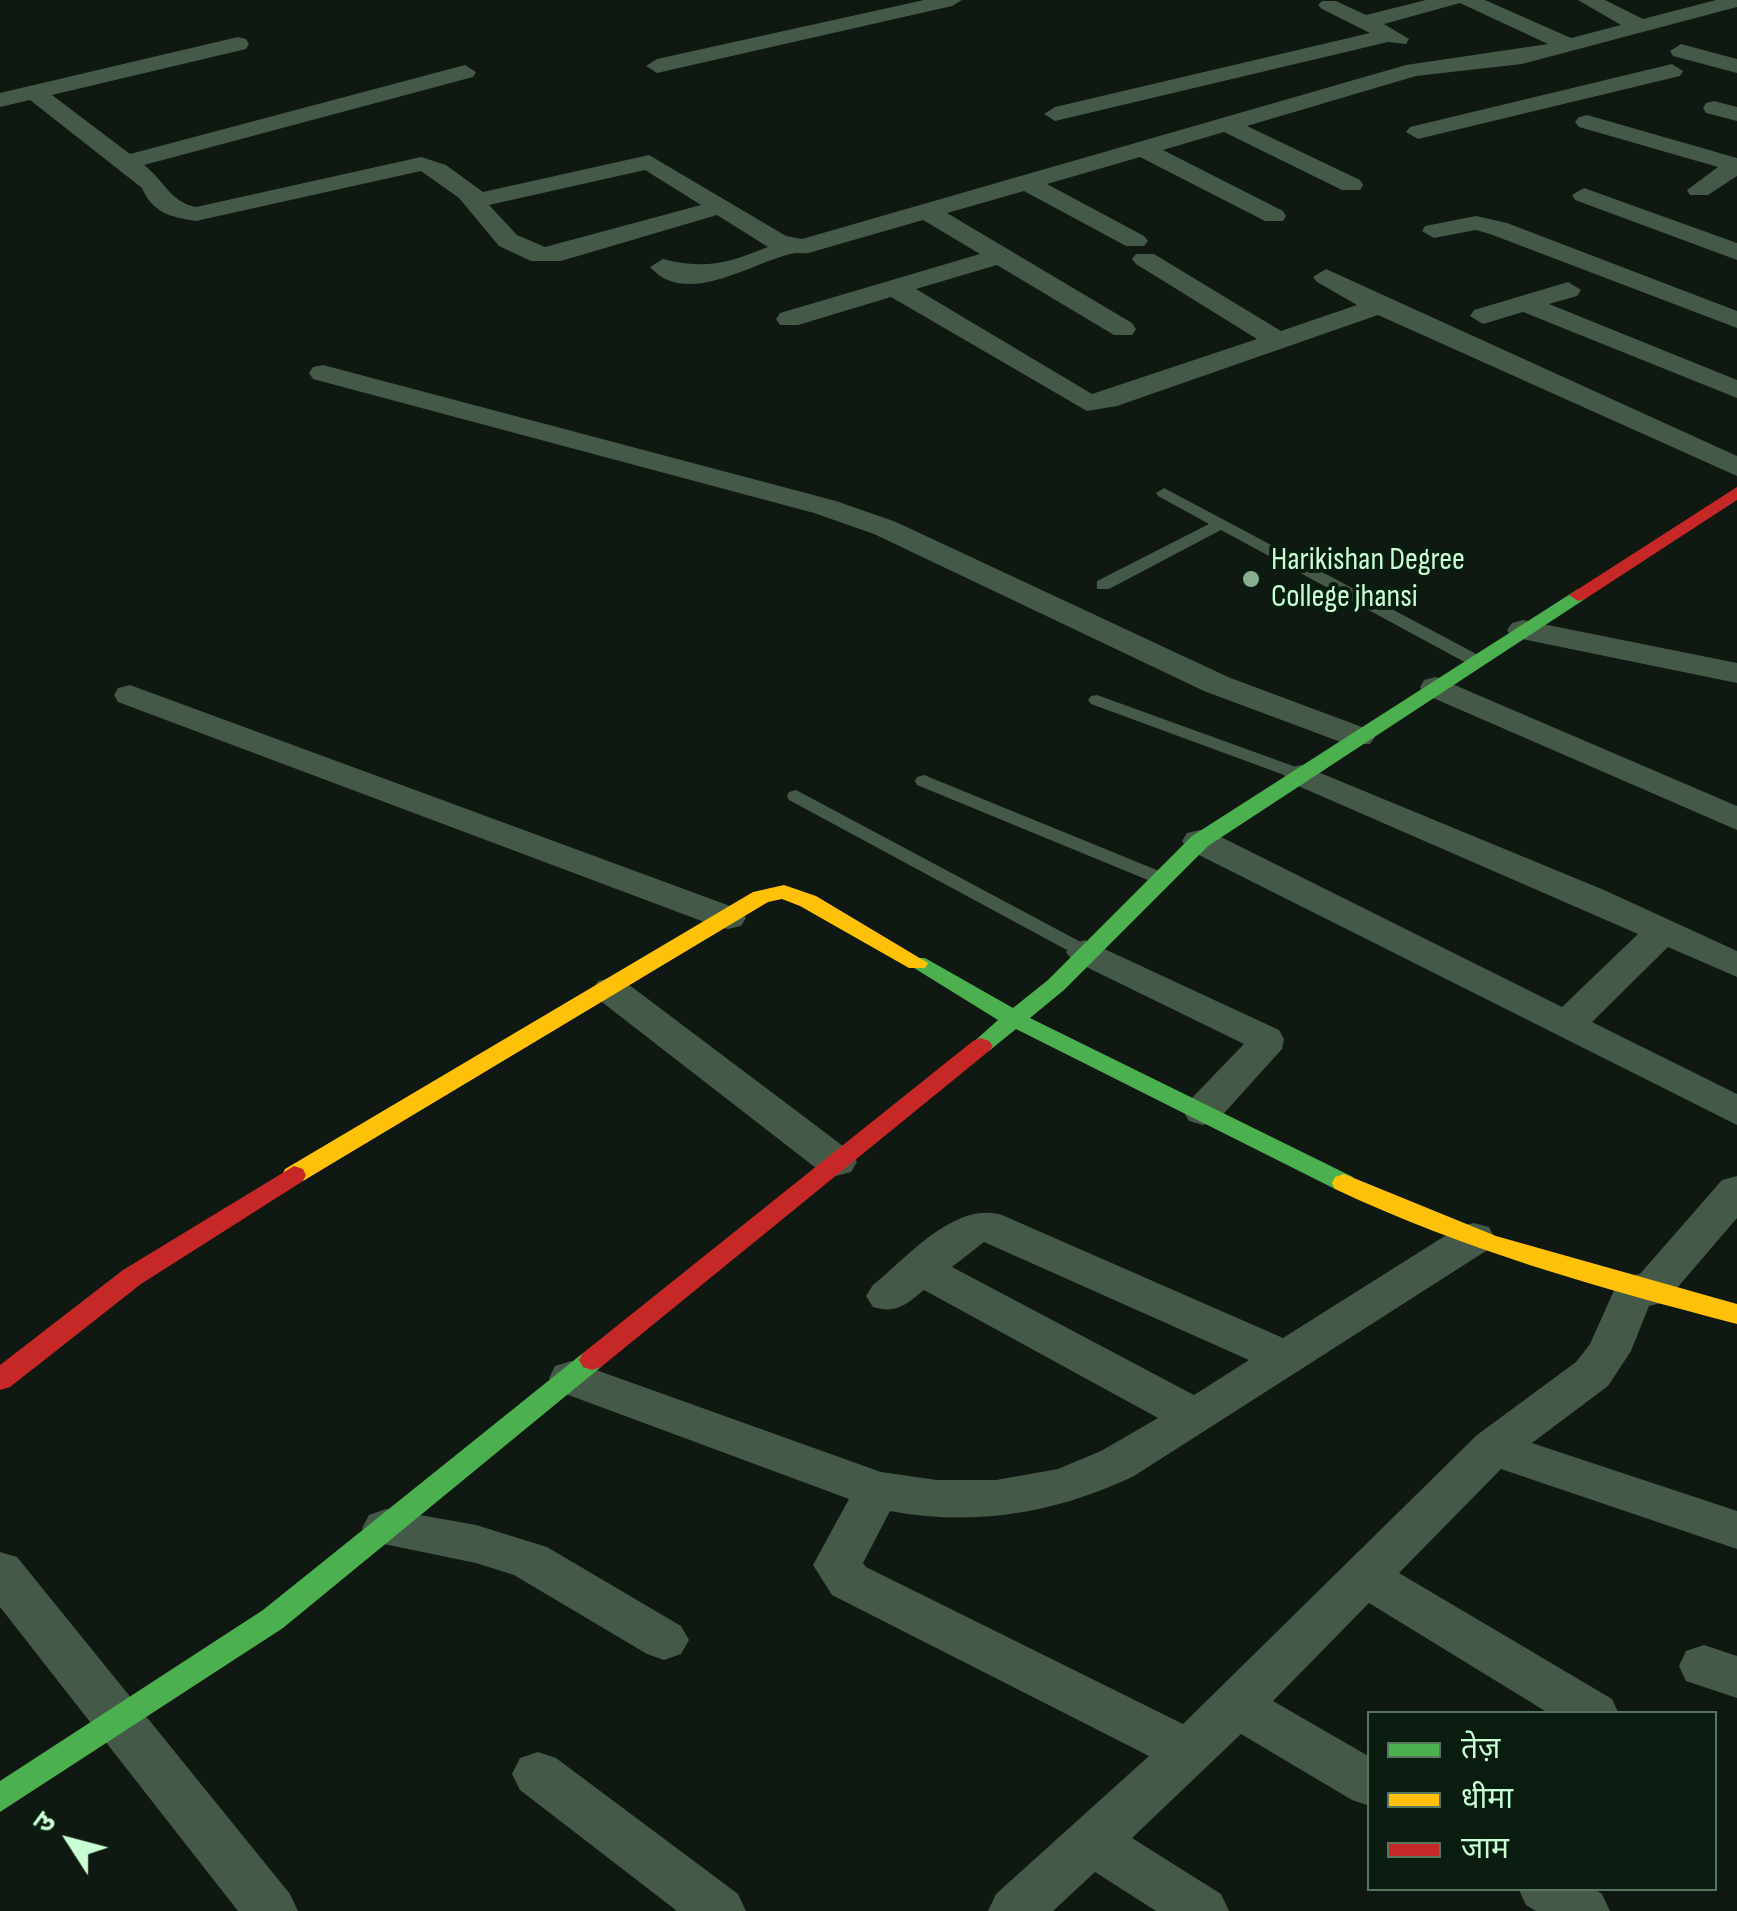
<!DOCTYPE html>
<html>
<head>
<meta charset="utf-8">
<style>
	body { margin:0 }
	#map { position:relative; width:1737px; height:1911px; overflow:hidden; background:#0f1811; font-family:"Sofia Sans Condensed","Noto Sans Devanagari",sans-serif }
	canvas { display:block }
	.legend { position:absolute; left:1367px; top:1711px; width:350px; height:180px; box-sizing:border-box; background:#0b1c10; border:2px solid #56765e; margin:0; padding:12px 18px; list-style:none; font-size:30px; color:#c7fed4 }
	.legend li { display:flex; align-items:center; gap:20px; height:50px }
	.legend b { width:50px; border:2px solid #56765e }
	.north { position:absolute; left:20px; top:1791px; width:100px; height:100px; -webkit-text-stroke:8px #0b1c10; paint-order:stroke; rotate:306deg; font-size:28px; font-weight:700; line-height:40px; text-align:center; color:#c7fed4 }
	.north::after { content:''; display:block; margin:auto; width:35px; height:45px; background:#c7fed4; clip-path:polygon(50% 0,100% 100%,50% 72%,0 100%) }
</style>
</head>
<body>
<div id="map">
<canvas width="1737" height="1911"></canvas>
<ul class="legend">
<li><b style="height:12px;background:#4caf50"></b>तेज़</li>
<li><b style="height:12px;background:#ffc107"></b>धीमा</li>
<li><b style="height:12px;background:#c62828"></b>जाम</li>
</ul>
<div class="north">उ</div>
</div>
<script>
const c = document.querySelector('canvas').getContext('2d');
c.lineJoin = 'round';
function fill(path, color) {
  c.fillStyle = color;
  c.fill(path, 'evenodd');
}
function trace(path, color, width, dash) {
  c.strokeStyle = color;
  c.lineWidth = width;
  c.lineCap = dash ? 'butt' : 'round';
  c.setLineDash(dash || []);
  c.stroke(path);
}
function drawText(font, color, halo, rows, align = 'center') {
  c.font = font + ' "Sofia Sans Condensed",sans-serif';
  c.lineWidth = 8;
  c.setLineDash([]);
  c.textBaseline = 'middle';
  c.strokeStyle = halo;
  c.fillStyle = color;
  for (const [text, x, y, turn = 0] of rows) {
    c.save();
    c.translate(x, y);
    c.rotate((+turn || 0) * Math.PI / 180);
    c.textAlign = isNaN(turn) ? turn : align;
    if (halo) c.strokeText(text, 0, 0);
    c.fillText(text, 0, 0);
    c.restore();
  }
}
fill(new Path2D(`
	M1164,488L1482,657L1485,661L1476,666L1470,665L1221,530L1109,589H1097V581L1209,524L1158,496L1156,493Z
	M1097,695L1307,771L1310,775L1307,779H1295L1091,704L1088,700L1091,696Z
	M924,775L1169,875L1172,879L1169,883H1155L917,785L915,781L917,777Z
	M796,790L1092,948L1095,952L1092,956H1078L789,800L787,796L789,792Z`), '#445947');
fill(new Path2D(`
	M924,0H962L952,6L657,73L646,66L657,59Z
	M1426,0H1485L1571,38L1621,25L1578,0H1605L1643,19L1716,0H1737V7L1522,64L1416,76L1247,126L1360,180L1363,185L1360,190H1342L1224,132L1163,150L1283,211L1286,216L1283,221H1265L1140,157L1047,184L1144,236L1148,241L1144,246H1126L1024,191L947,213L1132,323L1136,329L1132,335H1114L997,265L916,289L1092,394L1257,339L1136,264L1132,259L1136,254H1154L1281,331L1357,305L1317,282L1313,277L1326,269L1737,456V476L1378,315L1117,406L1087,411L891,297L798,325H780L776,319L780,313L980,254L923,220L812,252C807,254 801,253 796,253C756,259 688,310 650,267L663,259C707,270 727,263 768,247L717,215L561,261H531L499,246L459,198L421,171L196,221C170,217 153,213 142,188L30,100L0,107V93L238,37L246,39L249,44L246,49L52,95L130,154L465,65L476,72L473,77L144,165C164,180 170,202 196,207L421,157L446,165L483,192L649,155L786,236L802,239L1406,65L1548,44L1460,3L1384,24L1409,39L1406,44L1388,42L1055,121L1044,114L1055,107L1370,33L1322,9L1318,5L1322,1H1336L1366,15ZM645,170L701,205L545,247L517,235L489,205Z
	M1681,44L1737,59V73L1673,56L1670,51Z
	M1672,64L1683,71L1680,76L1418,139L1406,132L1410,127Z
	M1714,101L1737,107V121L1706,113L1703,108L1706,103Z
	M1587,115L1737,158V176L1708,195H1690L1687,190L1718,167L1579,127L1575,122L1579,117Z
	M1584,188L1737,243V260L1575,200L1572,195Z
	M1476,216L1507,223L1737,311V328L1490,234L1476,230L1434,238L1422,231L1425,226Z
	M1568,282L1581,290L1577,296L1549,304L1737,380V398L1523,312L1483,324L1470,316L1474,310Z
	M323,365L836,501L896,522L1228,677L1370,730L1375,737L1370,744H1346L1204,691L874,534L814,513L313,379L309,373L313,367Z
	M1523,620L1737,663V683L1512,637L1507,630L1512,623Z
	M1436,677L1737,806V830L1424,694L1420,687L1424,680Z
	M130,685L741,910L746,918L741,926L728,929L715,926L118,702L114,695L118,688Z
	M1301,765L1604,890L1737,951V977L1668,947L1592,1022L1737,1094V1125L1187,849L1182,841L1187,833L1200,830L1213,833L1562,1007L1638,934L1289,782L1284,775L1289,768Z
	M1085,940L1279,1030L1284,1039L1282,1049L1217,1121L1203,1125L1189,1121L1183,1111L1189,1101L1244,1044L1072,960L1066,952L1072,944Z
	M611,978L624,981L851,1152L857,1162L851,1172L836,1176L821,1172L598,999L592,990L598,981Z
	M1737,1176V1218L1665,1302L1649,1306L1631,1351L1608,1386L1532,1443L1737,1511V1549L1501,1469L1399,1573L1612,1699L1619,1714H1550L1369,1603L1273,1701L1370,1757V1806L1352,1800L1241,1734L1132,1838L1221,1894L1229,1911H1156L1095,1872L1053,1911H988L996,1894L1149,1756L832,1595L813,1565L849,1499L555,1390L549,1378L555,1366L571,1361L881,1472L937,1480H996L1058,1469L1101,1451L1158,1418L924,1290C906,1305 896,1314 873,1307L866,1296L873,1285C907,1258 954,1201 1002,1215L1283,1338L1459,1227L1474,1223L1489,1227L1495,1238L1489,1249L1134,1476C1056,1513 976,1527 890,1511L863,1563L866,1567L1183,1724L1477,1435L1576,1362L1590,1344L1620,1277L1640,1274L1722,1180ZM984,1242L1249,1360L1194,1395L952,1267Z
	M386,1509L476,1525L547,1547L681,1626L689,1640L681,1654L664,1660L647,1654L514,1575L476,1563L369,1541L362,1528L369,1515Z
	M0,1552L17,1557L290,1894L298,1911H238L0,1607Z
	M1704,1645L1737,1656V1698L1686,1681L1679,1666L1686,1651Z
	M538,1752L556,1758L738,1894L746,1911H677L520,1790L512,1774L520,1758Z
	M1518,1888H1593L1602,1894L1610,1911H1536L1526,1905Z`), '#445947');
fill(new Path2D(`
	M1578,589L1587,595L1585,599L1208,846L1064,990L1030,1018L1353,1177L1356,1183L1353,1189H1335L1016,1029L989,1051H973L969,1046L998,1020L906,963L909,958H925L1013,1008L1048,980L1192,836Z
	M592,1350L601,1353L605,1360L601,1367L283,1628L0,1812V1781L263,1610L583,1353Z`), '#4caf50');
fill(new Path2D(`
	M784,885L816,896L928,963L925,968H909L800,906L782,899L768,902L303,1181H285L282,1175L285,1169L753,892Z
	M1344,1174L1496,1236L1737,1304V1324C1599,1288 1464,1250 1335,1189L1332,1183L1335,1177Z`), '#ffc107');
fill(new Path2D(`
	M1737,487V500L1585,599L1578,601L1569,595Z
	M981,1038L989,1041L993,1046L989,1051L601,1367L592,1370L583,1367L579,1360L583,1353L973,1041Z
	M294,1166L303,1169L306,1175L303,1181L141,1284L10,1387L0,1390V1365L123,1270Z`), '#c62828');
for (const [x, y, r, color] of [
	[1251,579,10,"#87ae90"]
]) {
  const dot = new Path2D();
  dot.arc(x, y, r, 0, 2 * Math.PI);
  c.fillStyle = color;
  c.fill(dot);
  trace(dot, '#0b1c10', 4);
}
drawText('32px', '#c7fed4', '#0b1c10', [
	["Harikishan Degree",1271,561],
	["College jhansi",1271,598]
], 'left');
</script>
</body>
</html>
